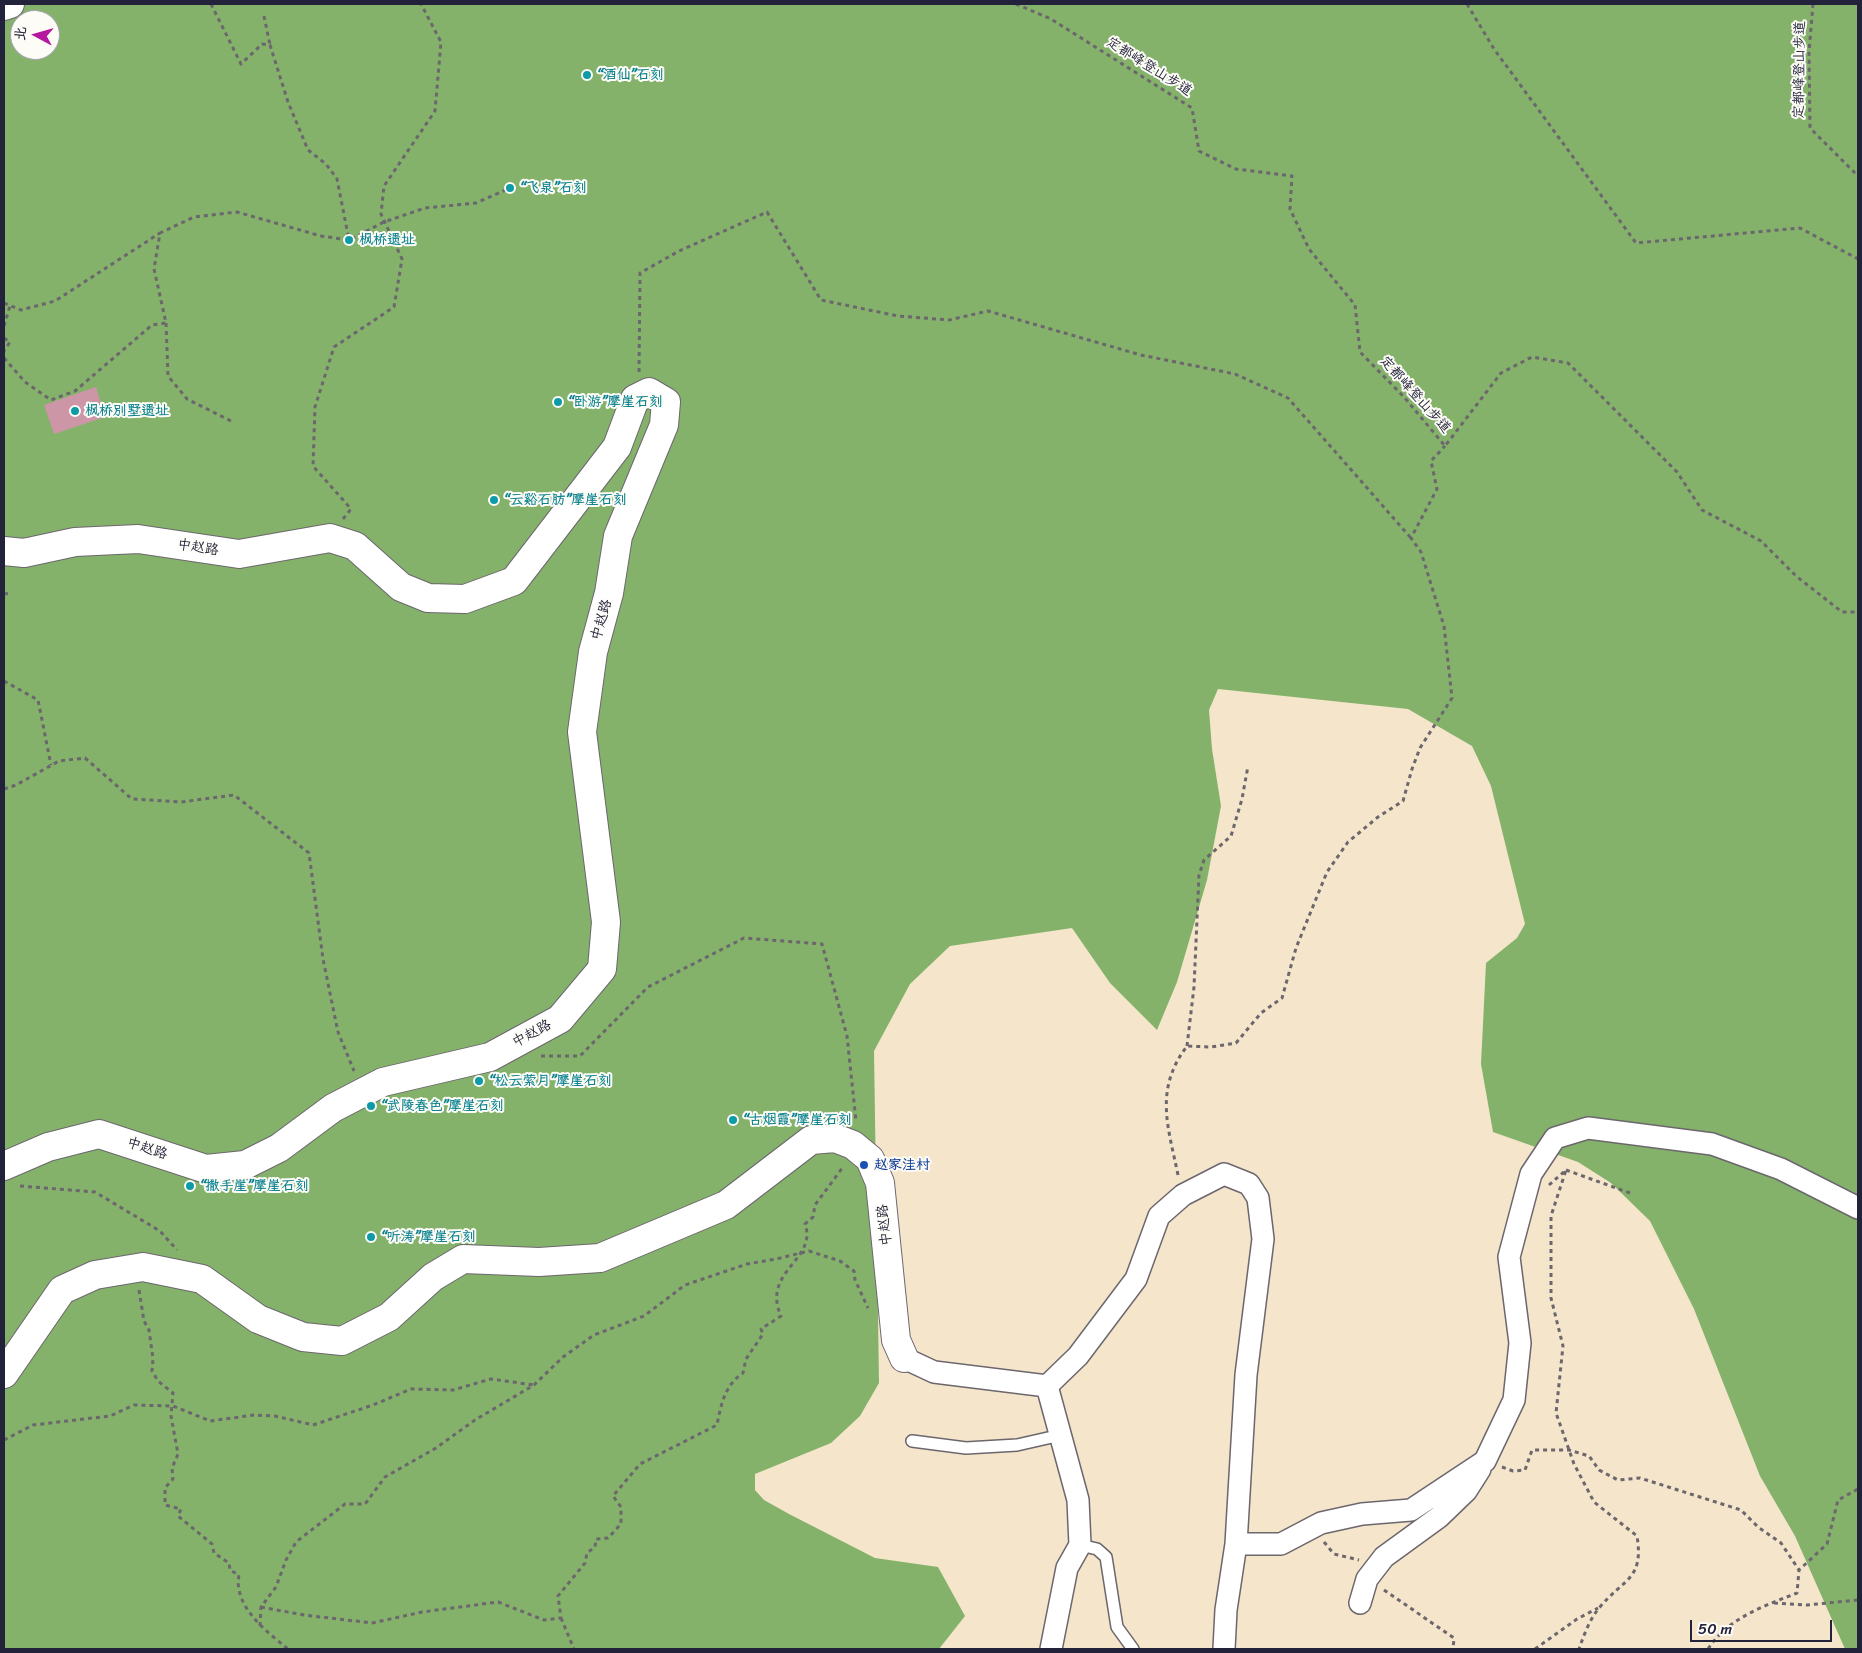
<!DOCTYPE html>
<html>
<head>
<meta charset="utf-8">
<style>
	body { margin:0 }
	#map { position:relative; width:1862px; height:1653px; overflow:hidden; background:#f4e5cb; font-family:Sriracha,"LXGW WenKai TC",sans-serif }
	canvas { display:block }
	.frame { position:absolute; inset:0; border:5px solid #22223b; pointer-events:none }
	.north { position:absolute; left:10px; top:10px; width:50px; height:50px; box-sizing:border-box; background:#fdfcf7; border:1px solid #a5a5ac; border-radius:50%; rotate:276deg; font-size:14px; font-weight:700; line-height:20px; text-align:center; color:#22223b }
	.north::after { content:''; display:block; margin:auto; width:18px; height:22px; background:#b5179e; clip-path:polygon(50% 0,100% 100%,50% 72%,0 100%) }
	.scale { position:absolute; left:1690px; top:1620px; width:142px; height:22px; box-sizing:border-box; border:2px solid #22223b; border-top:0; padding-left:6px; font-size:15px; line-height:18px; white-space:nowrap; color:#22223b; -webkit-text-stroke:4px #fdfcf7; paint-order:stroke }
</style>
</head>
<body>
<div id="map">
<canvas width="1862" height="1653"></canvas>
<div class="frame"></div>
<div class="north">北</div>
<div class="scale">50 m</div>
</div>
<script>
const c = document.querySelector('canvas').getContext('2d');
c.lineJoin = 'round';
function fill(path, color) {
  c.fillStyle = color;
  c.fill(path, 'evenodd');
}
function trace(path, color, width, dash) {
  c.strokeStyle = color;
  c.lineWidth = width;
  c.lineCap = dash ? 'butt' : 'round';
  c.setLineDash(dash || []);
  c.stroke(path);
}
function drawText(font, color, halo, rows, align = 'center') {
  c.font = font + ' Sriracha,"LXGW WenKai TC",sans-serif';
  c.lineWidth = 4;
  c.setLineDash([]);
  c.textBaseline = 'middle';
  c.strokeStyle = halo;
  c.fillStyle = color;
  for (const [text, x, y, turn = 0] of rows) {
    c.save();
    c.translate(x, y);
    c.rotate((+turn || 0) * Math.PI / 180);
    c.textAlign = isNaN(turn) ? turn : align;
    if (halo) c.strokeText(text, 0, 0);
    c.fillText(text, 0, 0);
    c.restore();
  }
}
fill(new Path2D(`
	M4,4H1858V1649H1845L1795,1536L1760,1476L1694,1309L1650,1221L1611,1183L1578,1162L1493,1132L1481,1064L1486,963L1517,938L1525,924L1491,786L1472,746L1408,709L1218,689L1209,710L1212,749L1221,806L1207,880L1177,982L1157,1030L1110,983L1072,928L950,946L910,984L874,1051L879,1383L860,1416L831,1443L755,1474V1490L764,1500L789,1514L875,1558L938,1567L965,1616L939,1649H4ZM20,20H50V50H20Z`), '#84b26b');
fill(new Path2D(`
	M96,387L105,417L54,434L44,405Z`), '#cd96a7');
const lane = new Path2D(`
	M912,1441L966,1448L1017,1445L1061,1435
	M1080,1545L1097,1549L1106,1557L1117,1627L1133,1649`);
const street = new Path2D(`
	M904,1358L934,1372L1047,1386L1078,1356L1136,1279L1159,1216L1183,1195L1224,1174L1249,1184L1258,1198L1263,1239L1246,1375L1236,1544L1226,1610L1224,1649
	M1047,1386L1078,1500L1080,1545L1067,1568L1051,1649
	M1236,1544H1281L1321,1523L1362,1514L1411,1510L1485,1461L1514,1400L1520,1343L1509,1257L1531,1174L1555,1138L1588,1128L1712,1144L1781,1169L1858,1208
	M1360,1603L1367,1579L1384,1557L1439,1517L1466,1491L1480,1469`);
const secondary = new Path2D(`
	M4,6L10,4
	M4,551L24,553L75,542L138,539L239,554L330,538L355,546L401,587L428,598L465,599L514,581L617,447L635,399L649,392L666,402L664,425L618,536L609,593L593,652L582,732L606,922L602,969L560,1019L490,1057L383,1082L333,1108L279,1148L245,1165L206,1169L99,1134L48,1147L4,1166
	M4,1374L62,1290L95,1275L143,1267L202,1279L258,1319L303,1337L342,1341L389,1317L433,1277L463,1259L539,1262L600,1258L726,1205L811,1140L835,1138L853,1145L870,1159L880,1183L896,1340L904,1358`);
trace(lane, '#6c666d', 14);
trace(street, '#6c666d', 24);
trace(secondary, '#6c666d', 30);
trace(new Path2D(`
	M211,4L241,64L262,44L270,45L288,102L308,150L326,164L337,179L349,240
	M1016,4L1051,19L1192,108L1199,151L1236,169L1292,176L1290,209L1309,249L1355,305L1360,352L1404,397L1445,446L1501,373L1532,357L1568,363L1677,472L1702,510L1761,541L1796,576L1842,612H1858
	M1467,4L1494,49L1636,243L1800,228L1858,259
	M1813,4L1809,52L1810,128L1858,176
	M264,16L270,45
	M4,303L21,310L55,301L160,233
	M166,323L168,376L187,399L231,421
	M4,326L10,306
	M4,338L10,342L4,351
	M4,358L25,382L51,400L75,391L152,325L166,323L154,269L160,233L194,217L237,212L321,236L349,240L384,222L425,208L476,203L510,188
	M639,372L640,273L679,251L767,212L821,300L898,316L949,320L988,311L1141,355L1235,374L1288,398L1411,538
	M343,519L351,509L313,466L315,407L334,347L394,307L402,259L381,214L384,186L435,111L441,42L421,4
	M4,594L12,593
	M4,681L38,700L51,765
	M4,789L16,785L59,761L85,758L132,799L181,802L234,795L309,853L323,959L338,1032L354,1071
	M1187,1046L1194,987L1199,875L1204,860L1231,836L1242,799L1248,766
	M541,1056H580L648,987L744,938L822,944L847,1036L856,1121
	M1566,1170L1630,1193
	M1178,1175C1168,1126 1154,1090 1187,1046L1211,1047L1236,1043L1261,1013L1282,998L1296,948L1327,872L1348,842L1378,817L1403,801L1412,769L1420,748L1452,698L1444,626L1421,552L1411,538L1437,489L1431,461L1445,446
	M1549,1185L1566,1170L1551,1216V1298L1563,1346L1556,1413L1574,1464L1594,1502L1637,1536C1644,1580 1624,1578 1600,1607C1590,1618 1584,1635 1579,1649
	M20,1186L95,1192L160,1231L177,1250
	M139,1290L144,1321L149,1330L153,1359L152,1371L158,1381L173,1393L171,1416L178,1454L172,1468L173,1479L165,1488V1505L181,1509L178,1516L212,1544L214,1553L229,1563L230,1570L239,1575C233,1606 266,1631 288,1649
	M4,1440L33,1425L110,1416L134,1405L173,1406L210,1421L254,1415L275,1416L313,1425L373,1405L411,1389L453,1390L491,1379L534,1385
	M1502,1467L1513,1471L1525,1470L1532,1450H1569L1589,1456L1599,1470L1618,1480L1640,1478L1741,1510L1758,1527L1781,1543L1799,1570
	M1324,1542L1334,1554L1359,1560
	M1384,1590L1454,1638L1453,1649
	M1774,1603L1807,1605L1858,1600
	M261,1607L304,1615L372,1623L422,1612L498,1602L544,1620L561,1618L558,1596L585,1563L587,1553L595,1547L596,1539L608,1538L621,1524V1507L613,1496L640,1464L717,1425C721,1404 725,1385 743,1373L746,1359L763,1334L761,1329L781,1316C761,1271 818,1260 805,1224L813,1217L815,1205L843,1167
	M561,1618L574,1649
	M260,1626L261,1607L276,1587L286,1560L296,1542L345,1504H365L385,1477L436,1448L475,1420L534,1385L563,1357L594,1335L644,1316L685,1285L747,1264L776,1259L809,1251L840,1261L854,1271L855,1280L868,1308
	M1535,1649L1577,1619L1598,1608
	M1708,1649C1728,1618 1764,1606 1797,1593L1799,1570L1827,1544L1838,1500L1858,1489`), '#6c666d', 3, [4, 4]);
trace(lane, '#fff', 11);
trace(street, '#fff', 21);
trace(secondary, '#fff', 28);
for (const [x, y, r, color] of [
	[587,75,5,"#0f9aa8"],
	[510,188,5,"#0f9aa8"],
	[349,240,5,"#0f9aa8"],
	[558,402,5,"#0f9aa8"],
	[75,411,5,"#0f9aa8"],
	[494,500,5,"#0f9aa8"],
	[479,1081,5,"#0f9aa8"],
	[371,1106,5,"#0f9aa8"],
	[733,1120,5,"#0f9aa8"],
	[864,1165,5,"#1a4fb4"],
	[190,1186,5,"#0f9aa8"],
	[371,1237,5,"#0f9aa8"]
]) {
  const dot = new Path2D();
  dot.arc(x, y, r, 0, 2 * Math.PI);
  c.fillStyle = color;
  c.fill(dot);
  trace(dot, '#fdfcf7', 2);
}
drawText('14px', '#22223b', '#fdfcf7', [
	["定都峰登山步道",1149,67,32],
	["定都峰登山步道",1800,70,-89],
	["定都峰登山步道",1415,395,48],
	["中赵路",198,548,9],
	["中赵路",602,620,-74],
	["中赵路",532,1034,-28],
	["中赵路",147,1149,18],
	["中赵路",885,1225,-96]
]);
drawText('bold 14px', '#0d838f', '#fdfcf7', [
	["“酒仙”石刻",597,75],
	["“飞泉”石刻",520,188],
	["枫桥遗址",359,240],
	["“卧游”摩崖石刻",568,402],
	["枫桥别墅遗址",85,411],
	["“云谿石肪”摩崖石刻",504,500],
	["“松云萦月”摩崖石刻",489,1081],
	["“武陵春色”摩崖石刻",381,1106],
	["“古烟霞”摩崖石刻",743,1120],
	["“撒手崖”摩崖石刻",200,1186],
	["“听涛”摩崖石刻",381,1237]
], 'left');
drawText('bold 14px', '#164399', '#fdfcf7', [
	["赵家洼村",874,1165]
], 'left');
</script>
</body>
</html>
